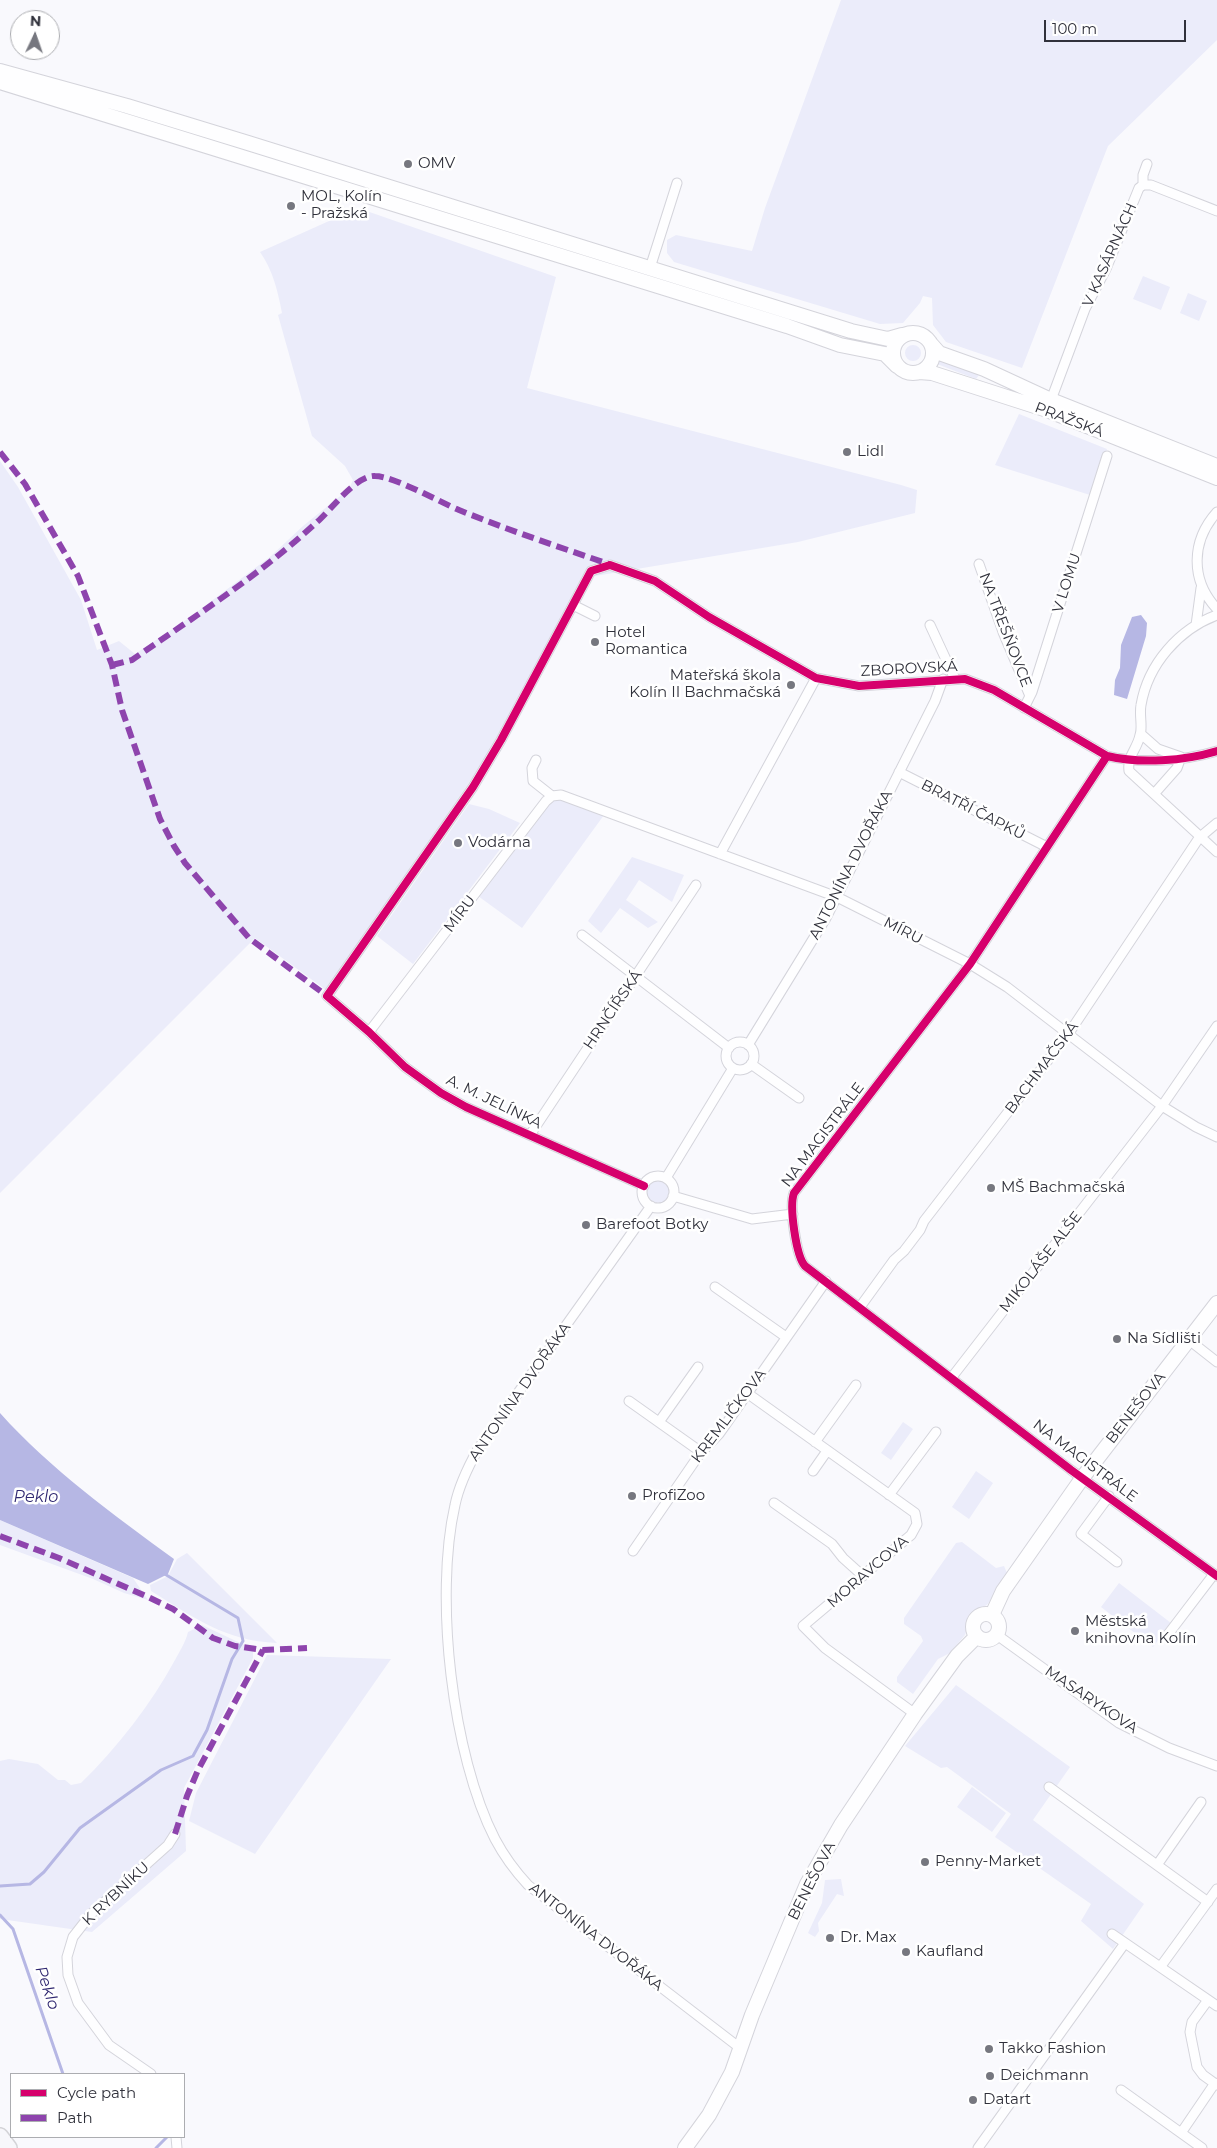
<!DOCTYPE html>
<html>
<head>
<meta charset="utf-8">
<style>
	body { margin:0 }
	#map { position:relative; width:1217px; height:2148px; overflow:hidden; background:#f9f9fd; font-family:Montserrat,sans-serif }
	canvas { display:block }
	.legend { position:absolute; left:10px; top:2073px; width:175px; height:65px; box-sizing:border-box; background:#fff; border:1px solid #acadb1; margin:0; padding:6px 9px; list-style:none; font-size:15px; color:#30313b }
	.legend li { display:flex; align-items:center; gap:10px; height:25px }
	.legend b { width:25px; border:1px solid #acadb1 }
	.north { position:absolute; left:10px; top:10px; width:50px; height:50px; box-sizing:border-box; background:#fff; border:1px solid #acadb1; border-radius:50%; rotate:3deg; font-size:14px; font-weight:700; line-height:20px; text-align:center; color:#30313b }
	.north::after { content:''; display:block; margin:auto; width:18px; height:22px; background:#76777f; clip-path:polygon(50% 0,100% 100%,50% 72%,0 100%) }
	.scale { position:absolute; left:1044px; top:20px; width:142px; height:22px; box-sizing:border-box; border:2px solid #30313b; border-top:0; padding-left:6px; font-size:15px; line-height:18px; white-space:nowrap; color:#30313b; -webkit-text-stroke:4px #fff; paint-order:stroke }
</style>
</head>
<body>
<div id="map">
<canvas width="1217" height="2148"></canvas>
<ul class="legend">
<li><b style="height:6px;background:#d6006c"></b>Cycle path</li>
<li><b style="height:6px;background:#8e44ad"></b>Path</li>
</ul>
<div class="north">N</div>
<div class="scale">100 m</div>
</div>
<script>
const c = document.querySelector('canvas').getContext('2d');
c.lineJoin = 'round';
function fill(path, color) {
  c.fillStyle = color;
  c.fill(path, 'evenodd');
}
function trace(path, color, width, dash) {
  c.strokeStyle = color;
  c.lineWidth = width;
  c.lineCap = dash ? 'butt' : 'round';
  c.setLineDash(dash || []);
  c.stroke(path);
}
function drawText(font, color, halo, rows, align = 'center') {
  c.font = font + ' Montserrat,sans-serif';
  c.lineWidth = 5;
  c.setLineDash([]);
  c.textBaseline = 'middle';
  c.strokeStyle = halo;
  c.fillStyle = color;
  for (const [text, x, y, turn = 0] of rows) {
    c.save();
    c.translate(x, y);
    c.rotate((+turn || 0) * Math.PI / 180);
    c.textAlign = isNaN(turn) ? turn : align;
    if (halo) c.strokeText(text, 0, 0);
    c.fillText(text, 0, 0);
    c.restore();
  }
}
fill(new Path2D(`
	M841,0H1217V40L1108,146L1022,368L946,342L933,325L932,298L923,296L920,303L903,323L880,324L674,262L667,253V240L676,235L752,251L765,208Z
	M358,208L556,277L527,388L901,485L917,490L915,513L798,542L583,578L499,739L326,990L255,938L0,1193V461L18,487L81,600L97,650L119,641L135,654L189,618L271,556L303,526L349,489L353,480L345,466L312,436L278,315L282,313C278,292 273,270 260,252Z
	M1143,276L1170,287L1161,310L1133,299Z
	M1188,293L1207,301L1199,321L1180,313Z
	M905 353a8 8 0 1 1 16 0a8 8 0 1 1-16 0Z
	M938,358L979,375L976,379L937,364Z
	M1019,414L1107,449L1090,495L995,465Z
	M552,799H561L604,815L522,928L478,896Z
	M469,804L489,809L520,823L413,964L377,936Z
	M632,857L684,875L672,902L639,880L626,900L658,922L648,928L620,908L601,933L588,921Z
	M647 1192a11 11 0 1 1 22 0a11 11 0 1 1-22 0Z
	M903,1422L913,1429L891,1460L881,1453Z
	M976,1471L993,1483L969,1519L952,1507Z
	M0,1520L133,1578L148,1600L124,1593L93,1579L0,1545Z
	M962,1542L996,1568L1004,1566L1007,1573L988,1604L972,1615L965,1635L950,1653L938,1659L913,1694L897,1682V1677L923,1641L921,1636L904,1624V1618L956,1543Z
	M187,1553L277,1643C225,1641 193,1617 151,1591L150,1585L168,1576L177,1559Z
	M1119,1583L1171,1623L1153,1647L1101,1607Z
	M202,1625L253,1649V1658L184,1788L186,1851L92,1932L0,1919V1761L9,1759L38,1764L58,1780H65L71,1785L81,1783C118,1747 151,1704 175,1660C180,1651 186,1641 188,1632Z
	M267,1655L391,1659L255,1854L189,1821L196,1793Z
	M956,1685L1070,1767L1033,1820L1144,1904L1113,1949L1081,1921L1091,1904L995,1837L1011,1814L947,1767L941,1768L905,1746Z
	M972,1787L1006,1813L992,1832L957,1807Z
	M841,1879L844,1896L837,1894L818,1923L819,1931L815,1937L808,1933L822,1903L825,1880Z`), '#ebecfa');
fill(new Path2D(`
	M1141,615L1147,623L1146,636L1127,699L1114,695L1115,680L1120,668L1121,645L1132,617Z
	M0,1413C50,1469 114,1515 174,1559L168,1574L148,1584L0,1520Z`), '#b6b7e4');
trace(new Path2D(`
	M0,1886L30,1884L44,1872L80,1828L161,1770L193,1756L207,1730L232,1659L243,1641L238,1618L163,1573
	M0,1915L13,1929L63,2074
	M156,2148L167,2137`), '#b6b7e4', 3);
const street = new Path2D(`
	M1143,185V175L1147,164
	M650,268L677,183
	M1051,400L1085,309L1106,269L1139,188L1143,185H1151L1217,211
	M1217,512C1191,541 1190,580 1217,609
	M979,564L1003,632L1030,696
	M573,605L595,616
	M1217,615C1179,629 1148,664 1141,705C1139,715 1143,727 1140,735C1137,750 1127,755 1129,771L1217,852
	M930,625L955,679
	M1196,625L1201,588
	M1024,708L1032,692L1107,456
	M1141,734L1158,749L1181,757L1177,768L1154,794
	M1107,756L970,964L794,1193C789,1206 796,1256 805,1266L1071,1470L1217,1576
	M536,760L532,768L533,781L552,796
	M899,772L1047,847
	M720,854L816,678
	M582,935L729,1048
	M369,1032L546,801L552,796L561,795L837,897L970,964L1007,987L1162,1106L1196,1127L1217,1137
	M726 1056a14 14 0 1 1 28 0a14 14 0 1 1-28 0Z
	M748,1045L826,918L935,701L943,679
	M751,1064L799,1098
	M530,1135L696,885
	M642 1192a16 16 0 1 1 32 0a16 16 0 1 1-32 0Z
	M666,1178L733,1068
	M644,1186L466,1107L441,1093L405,1067L369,1032L327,996L473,787L501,740L591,571L610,565L655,581L709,617L816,678L859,686L965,679L994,690L1107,756C1140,764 1184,761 1217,751
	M673,1196L752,1219L793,1214
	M651,1206L478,1449C468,1467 459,1485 455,1505C434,1597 452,1755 495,1839C504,1856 515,1871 528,1885L740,2048
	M715,1287L786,1337
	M860,1307L894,1260L904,1251L920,1230L924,1221L1069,1033L1199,838L1217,823
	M1189,1340L1217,1362
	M952,1377L1162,1106L1217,1026
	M747,1393L915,1513L917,1524L911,1535L803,1626L825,1648L915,1714
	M629,1401L701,1452
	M659,1422L698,1367
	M815,1442L856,1385
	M813,1471L827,1451
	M889,1495L936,1432
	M1109,1496L1081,1534L1117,1562
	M774,1503L832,1544L843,1558L863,1576
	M633,1551L699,1455L719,1434L826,1281
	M997,1635L1119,1723L1169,1748L1217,1766
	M1166,1637L1214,1574
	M1049,1787L1208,1902
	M1157,1865L1201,1802
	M1112,1934L1217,2006
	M1161,1966L1217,1889
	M1208,2000L1192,2022L1190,2032L1197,2067L1203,2075L1217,2085
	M151,2074L109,2045L78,2003L68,1975L67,1957L73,1937L91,1914L168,1845L175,1834
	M1121,2090L1202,2148
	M1181,2133L1215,2083
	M176,2137L177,2148
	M978,2148L1125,1943`);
const secondary = new Path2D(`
	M0,71L127,106L248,143L851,331L888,339L902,335
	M0,82L787,326L840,345L885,354L897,366
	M893 353a20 20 0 1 1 40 0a20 20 0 1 1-40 0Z
	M931,344L939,353L984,369L1051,400L1217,466
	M919,372L932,373L1047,410L1217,478
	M973 1627a13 13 0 1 1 26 0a13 13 0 1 1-26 0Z
	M992,1615L1003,1591L1083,1477L1217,1303
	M685,2148L709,2115L732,2072L752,2015L807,1884L841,1825L915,1714L957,1656L977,1636`);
const primary = new Path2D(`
	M0,2136L9,2148`);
trace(street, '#d4d4db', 11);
trace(secondary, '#d4d4db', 16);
trace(primary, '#d3d3d7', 18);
trace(street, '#fefeff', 9);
trace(secondary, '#fefeff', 14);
trace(primary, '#f7f7fb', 15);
trace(new Path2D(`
	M0,452L25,484L78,576L112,665L122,710L160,819L174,846L185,863L249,938L327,996
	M112,665L132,660C195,616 260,575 317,522C331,510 356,475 375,476C393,476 440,502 459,510C508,530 559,547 609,564
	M0,1536L59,1558L148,1597L173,1609L213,1638L235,1646L263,1650L307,1648
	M175,1834L187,1796L198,1770L263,1650`), '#8e44ad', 6, [12, 6]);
trace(new Path2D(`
	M1107,756L970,964L794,1193C789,1206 796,1256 805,1266L1071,1470L1217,1576
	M644,1186L466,1107L441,1093L405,1067L369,1032L327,996L473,787L501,740L591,571L610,565L655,581L709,617L816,678L859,686L965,679L994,690L1107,756C1140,764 1184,761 1217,751`), '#d6006c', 8);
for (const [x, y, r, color] of [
	[408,164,5,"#76777f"],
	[291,206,5,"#76777f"],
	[847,452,5,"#76777f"],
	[595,642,5,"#76777f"],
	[791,685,5,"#76777f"],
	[458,843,5,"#76777f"],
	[991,1188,5,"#76777f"],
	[586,1225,5,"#76777f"],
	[1117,1339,5,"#76777f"],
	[632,1496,5,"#76777f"],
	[1075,1631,5,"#76777f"],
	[925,1862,5,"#76777f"],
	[830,1938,5,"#76777f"],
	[906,1952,5,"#76777f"],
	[989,2049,5,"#76777f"],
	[990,2076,5,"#76777f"],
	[973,2100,5,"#76777f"]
]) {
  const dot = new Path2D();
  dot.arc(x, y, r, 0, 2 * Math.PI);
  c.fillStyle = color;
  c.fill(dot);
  trace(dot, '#fff', 2);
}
drawText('15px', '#30313b', '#fff', [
	["OMV",418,164],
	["MOL, Kolín",301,197],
	["- Pražská",301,214],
	["Lidl",857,452],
	["Hotel",605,633],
	["Romantica",605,650],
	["Mateřská škola",781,676,"right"],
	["Kolín II Bachmačská",781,693,"right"],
	["Vodárna",468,843],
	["MŠ Bachmačská",1001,1188],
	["Barefoot Botky",596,1225],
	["Na Sídlišti",1127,1339],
	["ProfiZoo",642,1496],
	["Městská",1085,1622],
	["knihovna Kolín",1085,1639],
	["Penny-Market",935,1862],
	["Dr. Max",840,1938],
	["Kaufland",916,1952],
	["Takko Fashion",999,2049],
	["Deichmann",1000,2076],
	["Datart",983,2100]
], 'left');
drawText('15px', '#30313b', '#fff', [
	["V KASÁRNÁCH",1110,255,-66],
	["PRAŽSKÁ",1069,420,21],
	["V LOMU",1067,583,-72],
	["NA TŘEŠŇOVCE",1005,630,69],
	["ZBOROVSKÁ",909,669,-3],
	["BRATŘÍ ČAPKŮ",973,810,27],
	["ANTONÍNA DVOŘÁKA",851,865,-63],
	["MÍRU",460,914,-53],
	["MÍRU",903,931,27],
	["HRNČÍŘSKÁ",613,1010,-56],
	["BACHMAČSKÁ",1042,1068,-53],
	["A. M. JELÍNKA",494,1102,26],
	["NA MAGISTRÁLE",823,1135,-53],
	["MIKOLÁŠE ALŠE",1041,1262,-52],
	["ANTONÍNA DVOŘÁKA",520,1392,-55],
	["BENEŠOVA",1136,1408,-52],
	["KREMLIČKOVA",729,1416,-53],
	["NA MAGISTRÁLE",1085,1461,37],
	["MORAVCOVA",868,1572,-41],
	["MASARYKOVA",1091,1700,34],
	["BENEŠOVA",812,1881,-63],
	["K RYBNÍKU",116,1894,-43],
	["ANTONÍNA DVOŘÁKA",596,1937,38]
]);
drawText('italic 16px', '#2f2770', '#fff', [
	["Peklo",36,1497],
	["Peklo",47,1988,71]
]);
</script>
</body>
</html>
